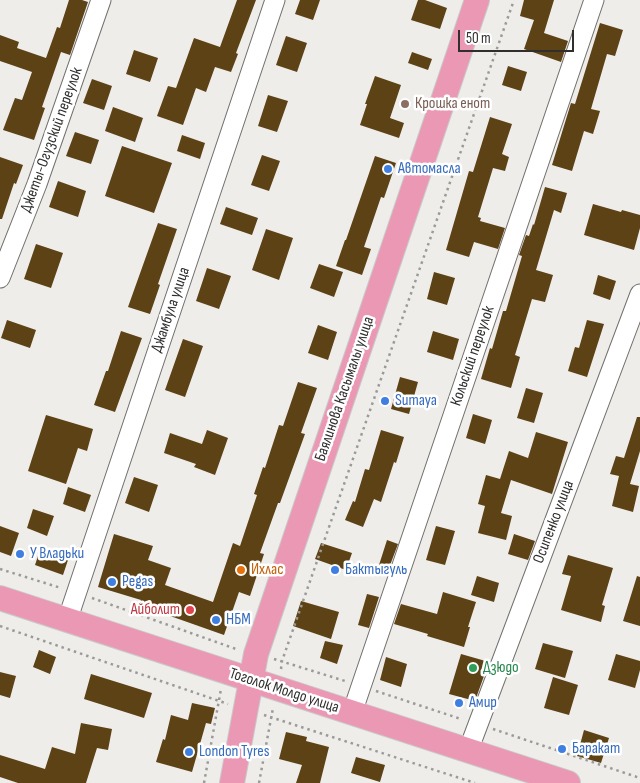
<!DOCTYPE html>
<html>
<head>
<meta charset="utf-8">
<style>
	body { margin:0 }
	#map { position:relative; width:640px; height:783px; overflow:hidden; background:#efedea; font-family:"Sofia Sans Condensed",sans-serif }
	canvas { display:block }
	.scale { position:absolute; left:458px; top:30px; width:116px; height:22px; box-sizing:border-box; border:2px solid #302f2e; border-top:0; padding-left:6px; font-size:15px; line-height:18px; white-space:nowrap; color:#302f2e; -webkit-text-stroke:4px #fff; paint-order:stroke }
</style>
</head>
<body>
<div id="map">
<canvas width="640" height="783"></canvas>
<div class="scale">50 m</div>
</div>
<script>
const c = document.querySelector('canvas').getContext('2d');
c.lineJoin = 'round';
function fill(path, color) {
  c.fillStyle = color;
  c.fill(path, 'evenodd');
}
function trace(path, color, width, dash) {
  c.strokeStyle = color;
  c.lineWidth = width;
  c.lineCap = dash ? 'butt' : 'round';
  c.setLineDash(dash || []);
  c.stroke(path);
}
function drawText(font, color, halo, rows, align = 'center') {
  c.font = font + ' "Sofia Sans Condensed",sans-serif';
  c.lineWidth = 5;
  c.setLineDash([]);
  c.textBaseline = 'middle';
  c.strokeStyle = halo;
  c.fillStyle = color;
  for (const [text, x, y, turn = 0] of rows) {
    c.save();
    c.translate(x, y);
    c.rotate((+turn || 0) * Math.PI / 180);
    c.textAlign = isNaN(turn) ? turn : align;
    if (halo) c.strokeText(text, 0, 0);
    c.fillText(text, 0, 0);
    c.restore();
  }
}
fill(new Path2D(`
	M69,0H82L88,2L70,55L61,52L42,107L45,108L34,140L3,130L15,98L22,100L32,72L0,61V35L19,42L17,48L46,58L57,27L60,28Z
	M237,0H256L236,53L238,54L231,72L215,67L206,92L196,88L183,125L157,116L168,86L176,88L194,38L220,47Z
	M300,0H320L313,20L295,14Z
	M418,0H425L447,8L440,29L411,20Z
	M524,0H554L544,33L568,41L561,62L524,49L534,20L520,16Z
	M600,23L623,30L615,56L607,54L591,109L600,111L593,134L584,131L572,171L552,165L571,103L575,104Z
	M286,36L307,43L297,72L276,65Z
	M134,50L158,58L150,82L126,74Z
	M412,52L432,59L428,70L408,63Z
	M508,66L527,72L521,91L502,85Z
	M375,76L401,85L390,118L404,123L399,138L360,125L367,104H365Z
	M92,79L112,86L104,110L83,103Z
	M268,95L288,101L277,132L258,126Z
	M113,107L143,118L135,142L105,131Z
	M490,117L512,124L502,154L509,157L505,171L493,168L478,217L481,218L480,221L505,228L498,249L474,242L469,257L446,250L469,171L473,172Z
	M75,132L99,140L91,164L66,156Z
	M182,135L205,143L200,159L177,151Z
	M122,146L172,163L154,213L105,196Z
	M262,155L280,161L269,191L251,185Z
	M375,156L396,163L384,198L381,197L364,247L371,249L362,275L336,266L345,240H346Z
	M0,157L23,165L16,184L14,183L2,219H0Z
	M58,181L86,191L78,217L49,207Z
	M545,187L567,193L561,213L554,210L536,270L553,275L545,302L532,299L515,355L520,357L511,388L481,379L490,348L492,349L503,311H506L522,256L519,255L526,235L529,236L533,224L534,225Z
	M593,204L621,212L622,210L640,215V228L634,250L584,235Z
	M226,207L258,218L252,235L220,224Z
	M158,223L177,229L158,284L160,285L150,314L128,307Z
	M266,229L293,238L279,280L252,270Z
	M36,244L63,253L51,288L24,279Z
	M319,264L343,272L334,297L310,288Z
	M207,268L231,276L219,309L196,301Z
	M434,272L455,278L447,305L427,299Z
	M598,275L616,281L610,300L593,294Z
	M7,320L36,330L30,348L1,338Z
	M587,320L604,324L587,377L568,371L575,347L579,348Z
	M318,325L337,332L328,360L308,353Z
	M121,331L142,338L115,412L94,405L106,371H108Z
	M433,331L459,339L453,360L427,352Z
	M183,339L203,346L185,397L165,390Z
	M400,377L418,382L409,414L391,409Z
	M298,382L317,388L301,433L305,434L280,503H278L260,553L264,554L250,596L239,592L224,635L139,605L141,600L98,587L114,534L153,546L148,560L171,568L165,585L213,602L233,543L240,546L257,495L254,494L263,467L265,468L279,425L283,426Z
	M526,388L543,393L534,423L517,418Z
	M473,414L492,420L485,444L466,438Z
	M46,415L93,429L87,451L78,448L66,484L28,471Z
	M637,417H640V451L630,484L639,486L633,512L612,506L619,476L610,474L616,456L624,458Z
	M207,430L228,438L215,475L194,467L196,464L164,453L170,433L202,444Z
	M381,430L404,437L396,463L394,462L381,502L374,499L363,527L345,520L353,501L355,502L365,469L369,470Z
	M536,432L568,442L552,494L511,480L501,513L512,516L506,540L478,533L485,506L478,504L486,475L500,479L509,451L528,458Z
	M134,477L158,485L149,512L125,503Z
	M68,487L91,495L85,512L63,504Z
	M33,509L54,516L47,536L27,528Z
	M0,526L19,533L11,556L0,552Z
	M436,526L455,531L445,565L426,560Z
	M514,534L535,541L528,560L508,554Z
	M387,540L398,544L389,568L379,565Z
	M321,543L352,553L346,570L315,559Z
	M41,547L69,557L63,575L35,565Z
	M568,555L613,568L602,605L605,606L601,622L561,610L571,576L562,574Z
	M477,576L499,583L494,602L471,595Z
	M637,576L640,577V626L623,621Z
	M443,592L476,602L468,627H470L464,647L427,636L428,634L394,624L401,604L437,614Z
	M367,594L379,597L369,628L358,625Z
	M301,601L339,612L331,639L293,626Z
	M325,641L343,645L337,664L320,658Z
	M543,643L573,651L565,678L535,669Z
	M39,650L56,657L50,674L33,667Z
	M461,654L489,662L475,701L449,694Z
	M616,654L640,661V670L635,688L608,680Z
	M386,657L407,664L401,687L380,680Z
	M0,672L16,676L10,698L0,695Z
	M91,674L152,693L144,718L84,699Z
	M553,677L578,685L569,715L544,708Z
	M192,703L215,708L211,724L206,723L192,772L156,762L163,739L165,740L171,715L188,720Z
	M81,723L112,729L108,750L97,748L86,783H18L0,777V755L45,769L52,747L75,754Z
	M584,730L609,738L601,763L577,756Z
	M286,732L307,737L306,741L329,747L320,783H296L302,765L279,759Z
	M356,757L385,765L380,782L351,773Z`), '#5d4216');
const minor = new Path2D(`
	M0,278L37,184L101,0
	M67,621L275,0
	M352,713L594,0
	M468,751L640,294`);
const major = new Path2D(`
	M0,598L568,783
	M232,783L256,654L477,0`);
trace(minor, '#72706d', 21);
trace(major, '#c9c9c9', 26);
trace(new Path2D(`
	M0,569L61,588
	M92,598L236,649
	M0,626L228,704
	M274,659L345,681
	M281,669L282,661L514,0
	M376,691L461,719
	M264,715L475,783
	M493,729L640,778
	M204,783L221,689
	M259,783L273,708`), '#9c9a98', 2.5, [2.5, 4]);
trace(minor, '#fff', 19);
trace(major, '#eb98b4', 24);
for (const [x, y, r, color] of [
	[405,104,5,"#8d6e63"],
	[388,169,5,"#3f7fe0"],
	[385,401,5,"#3f7fe0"],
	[20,554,5,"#3f7fe0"],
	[241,570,5,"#e8710a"],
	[335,570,5,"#3f7fe0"],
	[112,582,5,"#3f7fe0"],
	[190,610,5,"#e0444e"],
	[216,620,5,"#3f7fe0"],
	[473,668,5,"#2e9e5b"],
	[459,703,5,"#3f7fe0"],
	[562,749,5,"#3f7fe0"],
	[189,752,5,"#3f7fe0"]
]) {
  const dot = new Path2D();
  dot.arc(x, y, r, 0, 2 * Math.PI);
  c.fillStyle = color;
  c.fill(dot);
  trace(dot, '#fff', 2);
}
drawText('16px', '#785e54', '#fff', [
	["Крошка енот",415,104]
], 'left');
drawText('16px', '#302f2e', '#fff', [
	["Джеты-Огузский переулок",52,140,-70],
	["Джамбула улица",171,310,-71],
	["Кольский переулок",473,356,-71],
	["Баялинова Касымалы улица",345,389,-71],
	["Осипенко улица",554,522,-69],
	["Тоголок Молдо улица",284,691,18]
]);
drawText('16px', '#366cbe', '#fff', [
	["Автомасла",398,169],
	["Sumaya",395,401],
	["У Владьки",30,554],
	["Бактыгуль",345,570],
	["Pegas",122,582],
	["НБМ",226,620],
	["Амир",469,703],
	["Баракат",572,749],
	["London Tyres",199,752]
], 'left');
drawText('16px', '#c56008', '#fff', [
	["Ихлас",251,570]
], 'left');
drawText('16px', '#be3a42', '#fff', [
	["Айболит",180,610]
], 'right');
drawText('16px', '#27864d', '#fff', [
	["Дзюдо",483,668]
], 'left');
</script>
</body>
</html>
